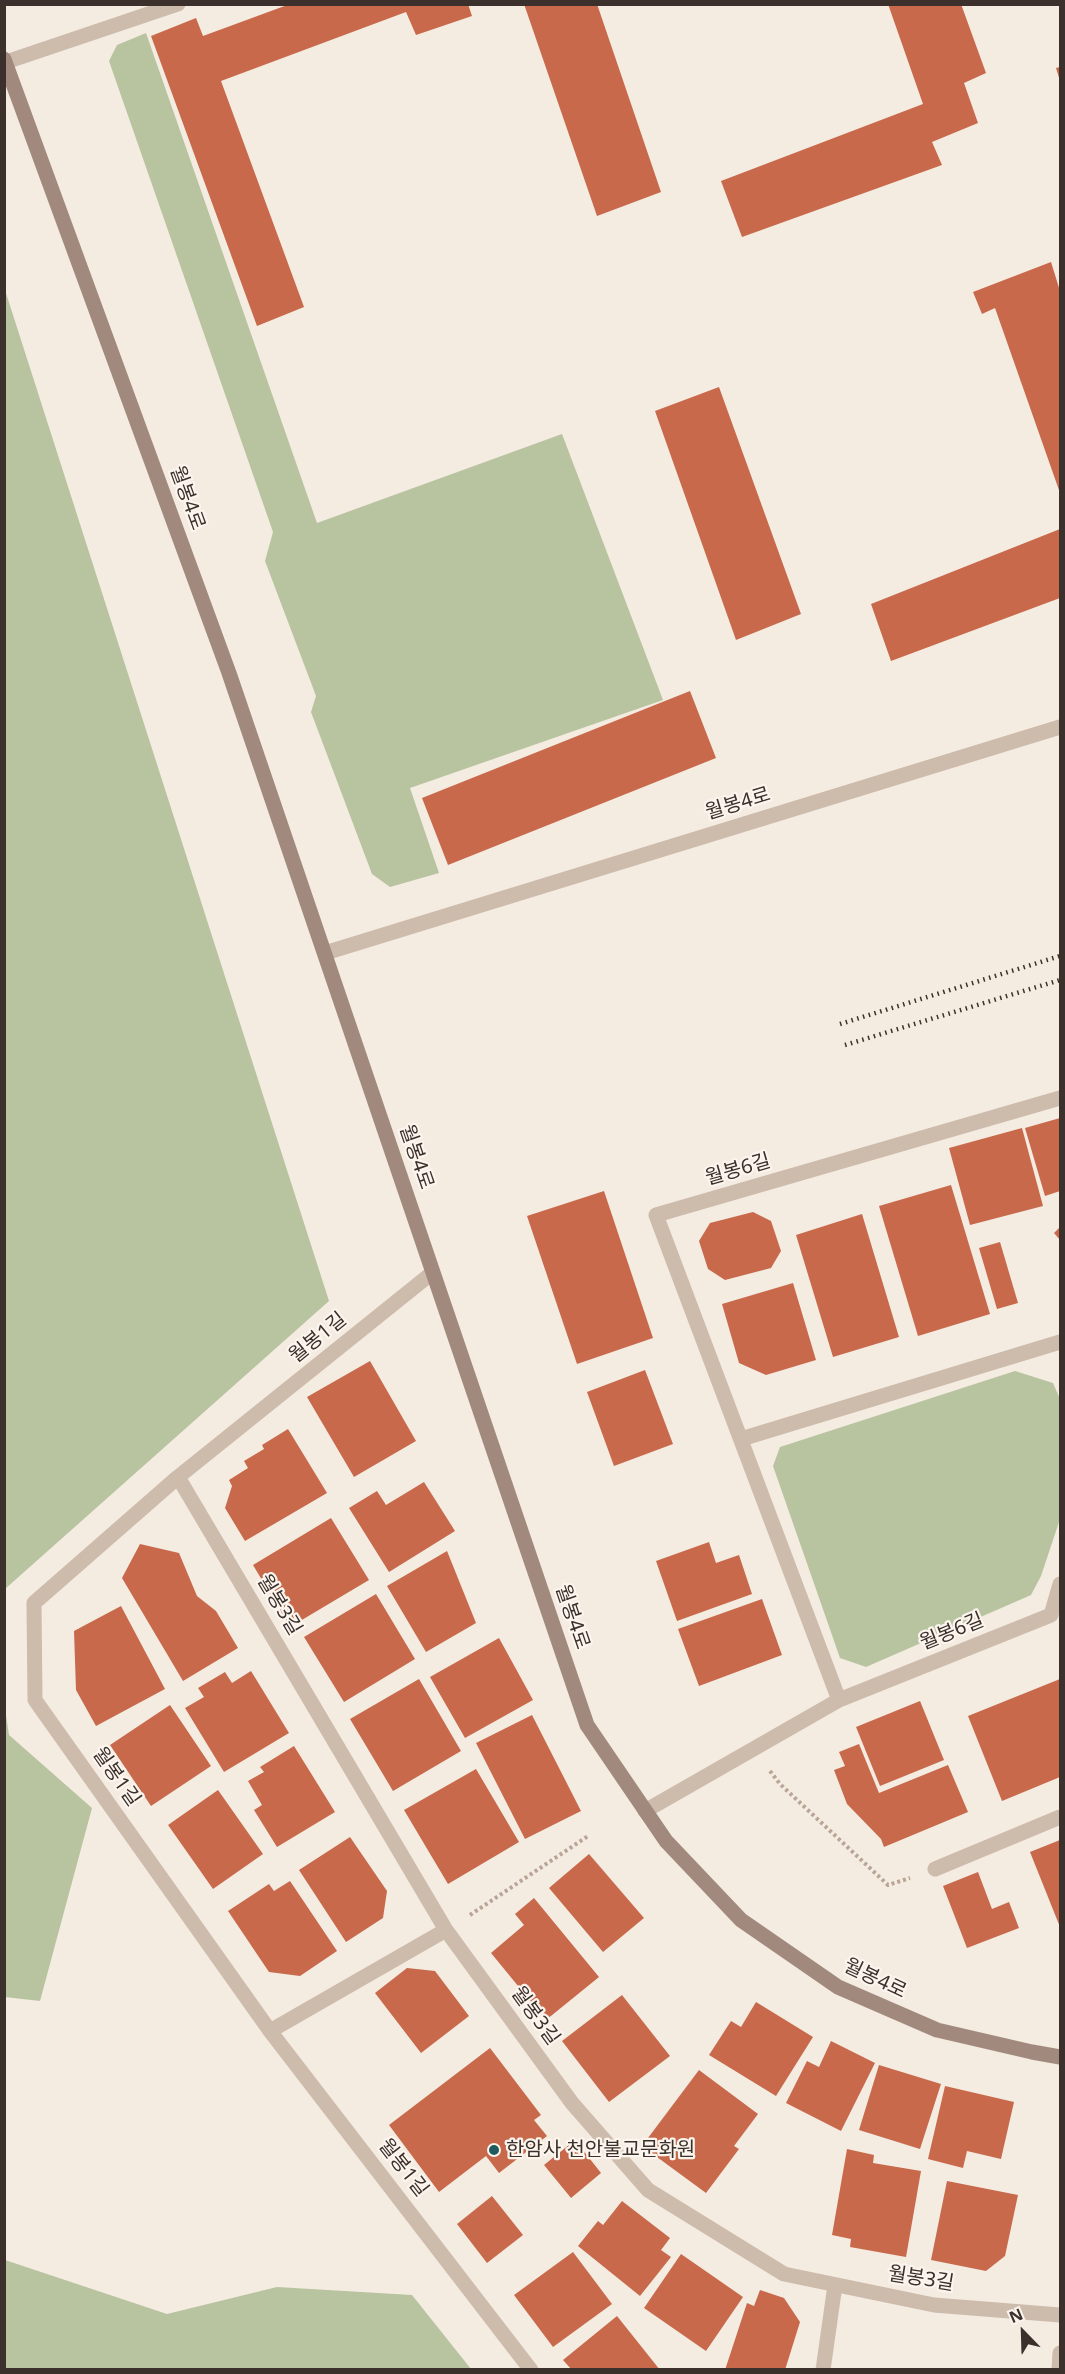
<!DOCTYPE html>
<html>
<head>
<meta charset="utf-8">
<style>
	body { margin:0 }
	#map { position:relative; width:1065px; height:2374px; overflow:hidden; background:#f4ebe1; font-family:"Noto Sans",sans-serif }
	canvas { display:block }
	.frame { position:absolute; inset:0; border:6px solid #3b302b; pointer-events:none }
	.north { position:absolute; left:993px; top:2302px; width:60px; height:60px; -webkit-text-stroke:4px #fbf5ee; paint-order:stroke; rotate:337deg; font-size:16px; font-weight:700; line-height:24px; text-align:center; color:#3b302b }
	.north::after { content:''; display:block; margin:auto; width:21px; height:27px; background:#3b302b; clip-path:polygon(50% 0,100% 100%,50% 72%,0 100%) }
</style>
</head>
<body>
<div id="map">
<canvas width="1065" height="2374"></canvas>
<div class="frame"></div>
<div class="north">N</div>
</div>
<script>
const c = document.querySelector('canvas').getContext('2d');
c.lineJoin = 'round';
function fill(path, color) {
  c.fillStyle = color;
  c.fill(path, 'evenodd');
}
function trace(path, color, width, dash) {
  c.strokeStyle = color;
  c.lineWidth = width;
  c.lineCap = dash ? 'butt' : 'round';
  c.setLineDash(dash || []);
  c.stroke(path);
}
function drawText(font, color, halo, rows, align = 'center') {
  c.font = font + ' "Noto Sans","Noto Sans KR",sans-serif';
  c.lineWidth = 4.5;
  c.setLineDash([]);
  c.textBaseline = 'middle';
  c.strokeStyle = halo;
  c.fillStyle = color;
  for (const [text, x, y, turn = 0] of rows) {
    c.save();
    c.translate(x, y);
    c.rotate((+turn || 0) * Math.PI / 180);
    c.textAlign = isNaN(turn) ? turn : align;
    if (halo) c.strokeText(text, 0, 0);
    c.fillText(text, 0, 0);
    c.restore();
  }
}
fill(new Path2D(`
	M146,33L317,523L562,434L663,700L410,788L439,873L390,887L372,874L311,712L316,696L265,561L273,532L109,61L117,45Z
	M5,290L329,1301L5,1589H4Z
	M1015,1371L1053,1383L1060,1399V1519L1041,1576L1031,1595L866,1667L840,1658L773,1466L780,1447Z
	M4,1702L9,1735L92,1808L40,2001L5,1997Z
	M5,2260L167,2314L277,2287L412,2295L471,2369H5Z`), '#b8c4a0');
fill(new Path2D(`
	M290,4H468L472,16L416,35L406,12L221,81L304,307L257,326L151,36L196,18L203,36Z
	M524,4H597L661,192L597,216Z
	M888,4H961L986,73L964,83L978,123L932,142L942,165L742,237L721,181L923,104Z
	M1060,67V81L1056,68Z
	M1051,262L1060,291V493L995,308L982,314L973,292Z
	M719,387L801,614L736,640L655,411Z
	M1060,529V598L891,661L871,604Z
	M690,691L716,758L448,865L422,798Z
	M1060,1118V1191L1045,1196L1025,1128Z
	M1022,1128L1043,1206L970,1225L949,1148Z
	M951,1185L990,1314L918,1336L879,1206Z
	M604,1191L653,1338L577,1364L527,1216Z
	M753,1212L771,1221L781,1251L771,1268L725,1280L708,1269L699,1241L710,1223Z
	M862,1214L899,1337L833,1357L796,1235Z
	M1060,1227V1240L1054,1233Z
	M1000,1242L1018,1303L997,1309L979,1248Z
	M793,1283L816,1360L766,1375L739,1363L722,1304Z
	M370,1361L416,1441L354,1477L307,1397Z
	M645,1370L673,1444L614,1466L587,1392Z
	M288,1429L327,1493L245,1541L225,1508L232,1486L229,1480L248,1468L244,1461L264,1449L262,1445Z
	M424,1482L455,1531L389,1572L349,1508L377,1491L386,1505Z
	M331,1518L369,1580L290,1627L253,1565Z
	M709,1542L716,1563L739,1555L752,1594L677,1621L656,1561Z
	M140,1544L179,1553L197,1596L216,1611L238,1648L183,1681L122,1578Z
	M447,1551L476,1623L426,1652L387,1586Z
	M376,1594L415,1659L344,1702L304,1637Z
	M762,1599L782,1655L699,1686L678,1629Z
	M121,1606L165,1689L96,1726L76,1690L74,1631Z
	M499,1638L533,1700L465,1738L430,1677Z
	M251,1671L289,1733L224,1772L185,1708L204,1697L198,1688L225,1672L232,1683Z
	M419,1679L461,1751L393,1791L350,1719Z
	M1060,1679V1777L1002,1801L968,1716Z
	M920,1701L944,1760L880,1786L856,1727Z
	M170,1705L211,1766L151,1806L110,1745Z
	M532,1715L581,1811L525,1839L476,1743Z
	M859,1744L879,1793L948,1765L968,1812L884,1847L881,1839L847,1804L834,1770L845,1766L839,1752Z
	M294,1746L335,1812L277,1847L254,1810L262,1805L248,1781L264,1772L260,1767Z
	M476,1769L519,1842L448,1884L404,1810Z
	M218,1790L263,1854L213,1889L168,1825Z
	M350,1837L387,1891L383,1918L346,1942L299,1870Z
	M1060,1840V1927L1030,1852Z
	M589,1854L644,1918L603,1952L549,1888Z
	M978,1872L992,1909L1009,1902L1019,1928L967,1948L943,1886Z
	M290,1881L337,1951L300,1976L269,1972L228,1911L269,1884L274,1891Z
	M534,1898L599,1977L546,2020L491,1953L524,1925L515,1914Z
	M407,1968L435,1971L469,2016L421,2053L375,1993Z
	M622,1995L670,2056L609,2102L562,2041Z
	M756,2002L813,2037L776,2096L709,2055L731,2021L741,2027Z
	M831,2041L875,2063L841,2131L786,2103L807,2061L819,2067Z
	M490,2048L541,2115L534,2120L547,2136L499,2173L486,2156L439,2192L389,2125Z
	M879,2065L941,2084L920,2149L859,2130Z
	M699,2070L758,2114L734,2146L739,2149L706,2193L642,2146Z
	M945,2086L1014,2102L1001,2159L967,2151L963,2168L928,2159Z
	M575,2140L601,2173L571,2198L544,2165Z
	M847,2149L874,2155L873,2163L921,2171L906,2257L850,2247L851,2239L832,2235Z
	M947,2181L1018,2195L1005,2256L986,2271L931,2260Z
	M492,2196L523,2235L487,2263L457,2224Z
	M622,2201L670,2238L661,2250L671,2257L640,2296L578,2246L598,2221L603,2225Z
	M573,2252L612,2304L553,2347L514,2295Z
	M681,2254L743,2297L706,2351L644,2308Z
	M760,2290L784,2298L800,2322L785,2370H725L747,2303L754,2306Z
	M617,2316L660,2370H572L563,2360Z`), '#c8694b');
trace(new Path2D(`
	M770,1771L780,1784L888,1885L910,1878
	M470,1915L588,1836`), '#b9a596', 4, [3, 3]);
trace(new Path2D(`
	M6,62L178,4
	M325,953L1060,727
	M432,1273L178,1477L34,1603L35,1700L270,2031L531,2370
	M741,1439L1060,1342
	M178,1477L446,1930L572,2103L648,2190L784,2274L934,2305L1060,2315
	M839,1700L656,1215L1060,1098
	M645,1811L839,1700L1051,1615L1060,1584
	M935,1869L1060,1817
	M270,2031L446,1930
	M823,2370L835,2285
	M1059,2370L1060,2353`), '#cdbbac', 15);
trace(new Path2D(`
	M4,59L229,673L587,1725L666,1841L741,1920L838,1987L937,2030L1032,2052L1060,2057`), '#a18a7d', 15);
trace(new Path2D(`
	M840,1024L1060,956
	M845,1045L1060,980`), '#3b302b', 4.5, [1.5, 4.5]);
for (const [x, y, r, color] of [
	[494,2150,6,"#1f5a5e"]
]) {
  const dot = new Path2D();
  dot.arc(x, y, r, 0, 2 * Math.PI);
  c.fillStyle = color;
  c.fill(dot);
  trace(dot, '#fbf5ee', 2);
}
drawText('20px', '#3b302b', '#fbf5ee', [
	["월봉4로",187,498,70],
	["월봉4로",738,804,-17],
	["월봉4로",416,1157,71],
	["월봉6길",738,1170,-16],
	["월봉1길",318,1338,-39],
	["월봉3길",279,1605,59],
	["월봉4로",572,1617,71],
	["월봉6길",952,1632,-22],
	["월봉1길",116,1777,55],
	["월봉4로",875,1979,25],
	["월봉3길",535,2016,54],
	["월봉1길",403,2168,52],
	["월봉3길",921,2279,9]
]);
drawText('20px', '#3b302b', '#fbf5ee', [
	["한암사 천안불교문화원",506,2150]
], 'left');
</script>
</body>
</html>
